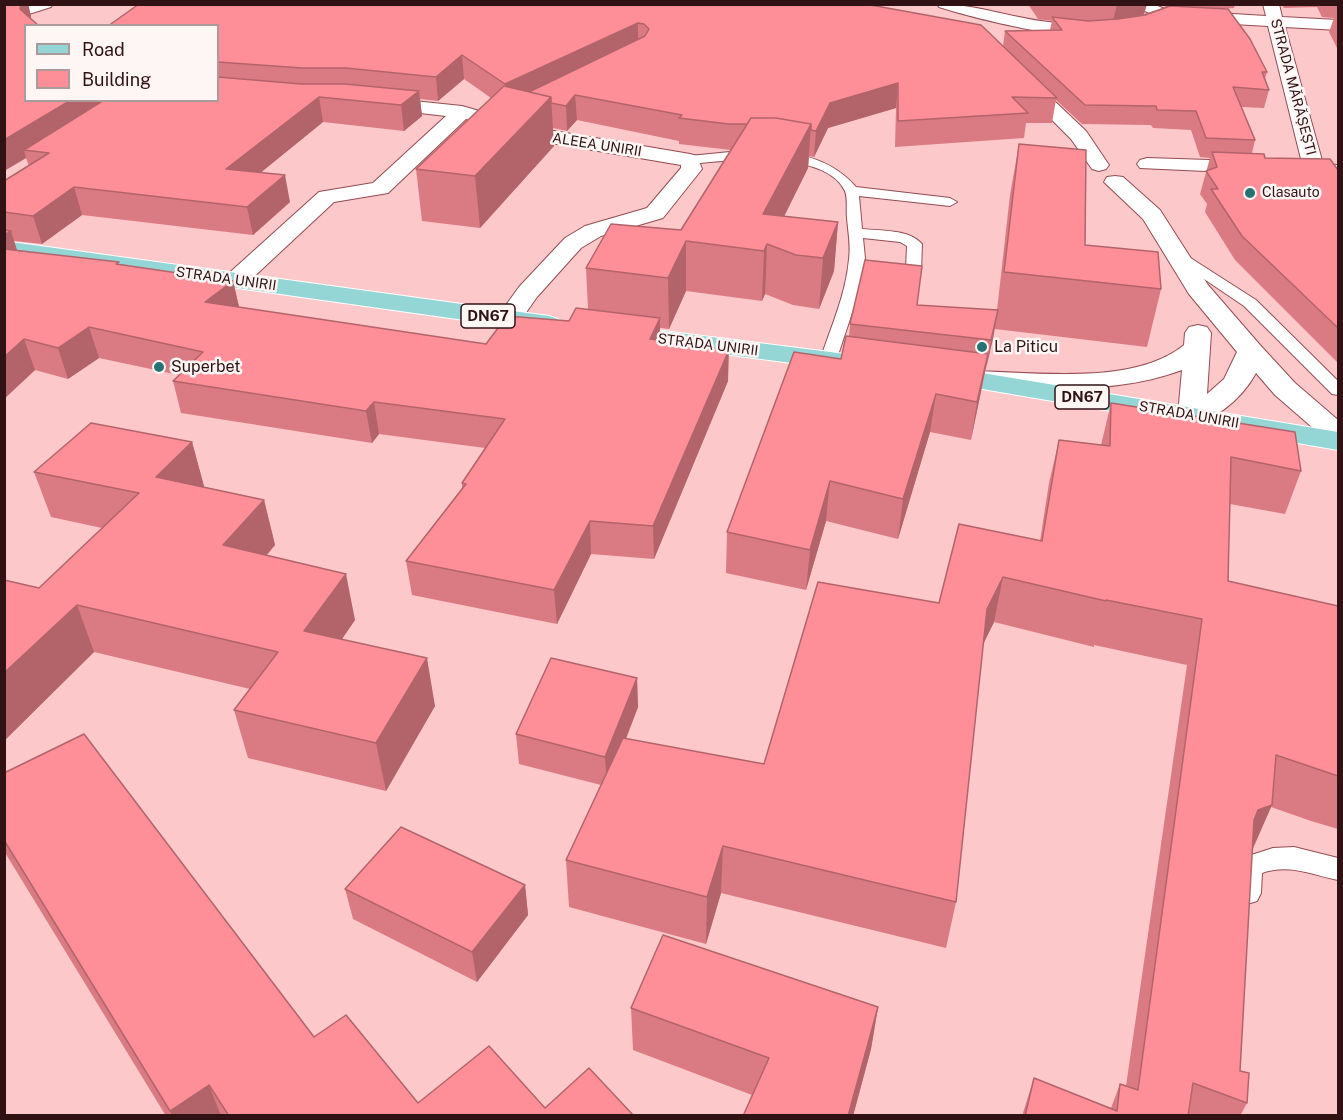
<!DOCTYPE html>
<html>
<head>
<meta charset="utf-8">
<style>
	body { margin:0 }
	#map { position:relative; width:1343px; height:1120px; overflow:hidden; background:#fcc8ca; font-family:"Public Sans",sans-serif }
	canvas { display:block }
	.frame { position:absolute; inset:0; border:6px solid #301215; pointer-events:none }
	.legend { position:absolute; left:24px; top:24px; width:195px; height:78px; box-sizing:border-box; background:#fef5f5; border:2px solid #ac9a9b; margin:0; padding:8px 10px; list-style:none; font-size:18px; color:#301215 }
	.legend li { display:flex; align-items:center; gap:12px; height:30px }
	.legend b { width:30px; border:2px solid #ac9a9b }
</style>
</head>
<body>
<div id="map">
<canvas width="1343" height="1120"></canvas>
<div class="frame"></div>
<ul class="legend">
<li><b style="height:8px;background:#94d5d6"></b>Road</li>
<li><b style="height:16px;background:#fe8f98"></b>Building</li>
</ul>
</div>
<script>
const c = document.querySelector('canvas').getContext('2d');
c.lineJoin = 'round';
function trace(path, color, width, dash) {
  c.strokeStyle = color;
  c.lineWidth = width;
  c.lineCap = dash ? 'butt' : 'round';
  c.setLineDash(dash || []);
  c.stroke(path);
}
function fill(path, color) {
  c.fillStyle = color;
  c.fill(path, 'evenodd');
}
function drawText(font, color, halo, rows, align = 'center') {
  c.font = font + ' "Public Sans",sans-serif';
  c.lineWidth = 5;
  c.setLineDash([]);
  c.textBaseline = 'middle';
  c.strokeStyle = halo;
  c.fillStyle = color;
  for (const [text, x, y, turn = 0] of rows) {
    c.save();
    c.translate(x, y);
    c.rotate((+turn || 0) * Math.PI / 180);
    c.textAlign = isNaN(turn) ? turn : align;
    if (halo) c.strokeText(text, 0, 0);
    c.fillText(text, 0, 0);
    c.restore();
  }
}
const lane = new Path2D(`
	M730,152C777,150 824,150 856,187L950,198L957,202L950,206L859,196L862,229C881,231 909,229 922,244L921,272L913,277L888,276L885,273L888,270L906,268L907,246L900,242L863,238L865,258L858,295L835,364H823L820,360C831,327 846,294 849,259C851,246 848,231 847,218C846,211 848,198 845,191C825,149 727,160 690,164L683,160L690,156Z
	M1178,250L1256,300L1338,381V395L1332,394L1244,306L1173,258L1170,255L1173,252Z
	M1294,847L1338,858V880C1313,875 1288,863 1262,873L1261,893L1257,901L1247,904L1237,901C1231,889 1233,871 1239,859L1273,848Z`);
const street = new Path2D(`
	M937,4C978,4 1017,20 1058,23C1070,24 1096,19 1103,29C1088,49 964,15 939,7Z
	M1130,4H1153L1167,10L1266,16L1263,4H1279L1282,17L1338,20V30L1285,27L1323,164L1338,165V177L1140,168L1137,164L1140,160L1147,158L1302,163L1268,26L1164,20Z
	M1022,75L1028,76L1086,131L1109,165L1106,169L1099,171L1092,169L1071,139L1016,84L1013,80L1016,76Z
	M375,97L462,106L542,129L690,154L697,156L702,169L663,218L601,236L581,248L537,297L518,324L509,327L500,324L496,319L519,287L565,238L585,226L647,208L681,168V165L539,141L466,119L388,193L334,202L245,285L236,287L227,285L224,280L227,275L319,192L373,183L446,116L368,107L366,103L368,99Z
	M1115,176L1123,177L1160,210L1208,285L1260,345L1295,383L1338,420V444L1328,441L1275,395L1256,373C1243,397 1211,428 1182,421L1178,415L1182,370C1114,395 1044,388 973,387L963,385L959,379L963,373L973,371C1034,372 1135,386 1184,345L1185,333L1189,327L1198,325L1207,327L1211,333L1207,394L1224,379L1237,352L1189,294L1143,219L1104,182L1107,177Z`);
const secondary = new Path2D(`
	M27,4H53L51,7L4,22V12Z`);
const primary = new Path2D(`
	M4,241L549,316L558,319L562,324L558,329L549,332L4,255Z
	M616,325L838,353L848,355L851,361L848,367L838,369L607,339L603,333L607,327Z
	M940,366L1338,432V450L930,380L926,374L930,368Z`);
trace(lane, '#954b52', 2);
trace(street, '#954b52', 2);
trace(secondary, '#954b52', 2);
trace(primary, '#fff', 2);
fill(lane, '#fff');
fill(street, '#fff');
fill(secondary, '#fff');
fill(primary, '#94d5d6');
fill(new Path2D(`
	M21,4H28L31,16L26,100H218V26L865,4L1003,46L1005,31L1050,30L1052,21L1038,19L1028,4H1147L1144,14L1166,7L1159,4H1235L1234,8L1219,9L1267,72L1265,79L1269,90L1264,108L1241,107L1255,140L1252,153L1265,158L1338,170V363L1235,260L1205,212L1207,204L1200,194L1210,158L1200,157L1191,130L1153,128L1151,125L1082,124L1056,100L1052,123H1026L1024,138L895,147L896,108L828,128L814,157L809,156L808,168L784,216L838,222L834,271L819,309L793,305L765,294L762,301L686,291L669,329L660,328V340L728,381L654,559L591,554L557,624L412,595L406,561L462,488V483L485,448L379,434L372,443L181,413L173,381L179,375L99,358L68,379L35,370L4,399V181L29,166L26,158L4,171ZM464,79L491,98L416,169L422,221L480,228L554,146L553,128L567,131L577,120L679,141V144L731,150L681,230L586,268L588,309L569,321L486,344L239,307L233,281L17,250L14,241L42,244L82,215L253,235L290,202L260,173L323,122L404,131L422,116L420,99L438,101Z
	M1282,4H1338V50L1329,32L1334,18L1322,17L1317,7L1284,8Z
	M1019,144L1085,245L1161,289L1147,347L995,329V325L971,440L930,432L898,539L826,521L806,590L726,573L727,532L841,359L849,336L850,324L917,305L997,310L1010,195Z
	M1111,403L1301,471L1285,514L1230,504L1228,581L1338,606V829L1311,821L1271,807L1252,851L1240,1071L1247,1103L1240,1116H1022L1034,1078L1111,1108L1120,1084L1126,1086L1187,665L1094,645V647L994,622L983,644L956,902L946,948L721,893L706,944L569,907L566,860L601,785L519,764L516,734L637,678L638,707L626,739L764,764L939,603L1040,541L1049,483L1059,440L1101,445Z
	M192,442L204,487L264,500L275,545L267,555L355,620L342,639L435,706L386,791L248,758L234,710L250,689L94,652L4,741V580L39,588L102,528L51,517L34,472Z
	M4,773L314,1037L418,1103L545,1108L634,1116H166L4,851Z
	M525,885L528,915L477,982L353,919L345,889Z
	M878,1007L871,1049L853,1116H743L752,1095L633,1050L631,1008Z`), '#da7b83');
fill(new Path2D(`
	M21,4H28L31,16L28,26L20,9Z
	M1117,4H1147L1144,14L1113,22Z
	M638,23V46L507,109L505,84Z
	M462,55L464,79L438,101L436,77Z
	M898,83L896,108L828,128L814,157L816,131L830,103Z
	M419,91L422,116L404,131L401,105Z
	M575,95L577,120L567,131L566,106Z
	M319,97L323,122L232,196L226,169Z
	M551,97L554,146L480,228L475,176Z
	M71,100H119L24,150L26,158L4,171V140Z
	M811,124L808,168L770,245L767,244L765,294L762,301L764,251L763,214Z
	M285,175L290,202L253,235L247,207Z
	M74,187L82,215L42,244L33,216Z
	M838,222L834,271L819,309L823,258Z
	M11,231L20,260L4,271V235Z
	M686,241V291L669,329L668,278Z
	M233,281L240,311L205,302Z
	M998,310L993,339L986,369L991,340Z
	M660,318V349L650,339Z
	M89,327L99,358L68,379L58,348Z
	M24,339L35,370L4,399V357Z
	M729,350L728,381L654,559L653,526Z
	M988,354L981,391L971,440L977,402Z
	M936,394L930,432L898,539L903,499Z
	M374,402L379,434L372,443L366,411Z
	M192,442L204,486L170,522L156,477Z
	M830,481L826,521L806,590L810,550Z
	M264,500L275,545L235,591L223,545Z
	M590,521L591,554L557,624L554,590Z
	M346,574L355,620L315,678L304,631Z
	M1003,577L994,622L978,655L987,609Z
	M77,605L94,652L4,741V673Z
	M427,658L435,706L386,791L376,743Z
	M637,678L638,707L607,787L605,757Z
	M1272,805L1251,852L1234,867L1258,810Z
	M723,846L721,893L706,944L707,897Z
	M525,885L528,915L477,982L472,952Z
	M878,1007L871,1049L853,1116H848Z
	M209,1085L221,1116H172L170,1111Z`), '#b2646a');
const building = new Path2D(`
	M4,4H21L20,9L39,26H26V100H71L4,140Z
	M139,4H865L981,25L1057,98L1012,97L1028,113L898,121V83L830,103L816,131L811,130V124L776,118H751L747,124H729L679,118L682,115L575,95L566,106L551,103V97L529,92L645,36L649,29L644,24L638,23L505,84L462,55L436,77L346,68H302L218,62V26H108Z
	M1170,6L1228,9L1250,39L1267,72H1262L1269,90L1233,87L1255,140L1206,138L1196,111L1157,110L1156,106L1085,105L1005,31L1062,30L1052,17L1088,21L1118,19L1145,15Z
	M218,77L301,84H345L419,91L401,105L319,97L226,169L285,175L247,207L74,187L33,216L4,212V181L49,153L24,150L104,100H218Z
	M504,86L551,97L475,176L416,169Z
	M751,118H776L811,124L763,214L838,222L823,258L796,255L767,244L764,251L686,241L668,278L586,268L611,224L681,230Z
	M1019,144L1086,150L1085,245L1158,252L1161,289L1004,272Z
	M1212,152L1264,154L1265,158L1330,159L1338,170V328L1242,236L1211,189H1218L1206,171L1217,167Z
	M4,230L11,231L4,235Z
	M4,249L119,262L116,264L233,281L205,302L486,344L507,316L569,321L576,308L660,318L650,339L729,350L653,526L590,521L554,590L406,561L466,484L462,483L505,419L374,402L366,411L173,381L203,352L89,327L58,348L24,339L4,357Z
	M865,260L922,266L917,305L998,310L991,340L850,324Z
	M846,336L988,354L977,402L936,394L903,499L830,481L810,550L727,532L794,352L841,359Z
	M1111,403L1295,432L1301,471L1231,457L1228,581L1338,606V776L1276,755L1272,805L1258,810L1254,820L1240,1071L1249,1073L1247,1103L1193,1083L1188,1116H1025L1034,1078L1117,1111L1120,1084L1138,1090L1202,619L1106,600V601L1003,577L987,609L956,902L723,846L707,897L566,860L623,738L764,764L818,582L939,603L959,524L1042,541L1059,440L1110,446Z
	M91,423L192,442L156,477L264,500L223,545L346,574L304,631L427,658L376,743L234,710L278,652L77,605L4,673V580L39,588L139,493L34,472Z
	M551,658L637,678L605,757L516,734Z
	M84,734L314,1037L346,1015L418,1103L489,1046L545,1108L589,1068L634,1116H229L209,1085L170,1111L4,840V773Z
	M401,827L525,885L472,952L345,889Z
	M663,935L878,1007L848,1116H743L769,1058L631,1008Z`);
fill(building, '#fe8f98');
trace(building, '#b2646a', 1.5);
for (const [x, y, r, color] of [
	[1250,193,6,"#277272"],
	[982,347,6,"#277272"],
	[159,367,6,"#277272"]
]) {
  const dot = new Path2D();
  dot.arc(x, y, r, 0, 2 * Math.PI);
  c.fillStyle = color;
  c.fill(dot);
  trace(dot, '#fef5f5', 2);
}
drawText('14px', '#301215', '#fef5f5', [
	["STRADA MĂRĂȘEȘTI",1293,87,75],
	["ALEEA UNIRII",597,145,9],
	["STRADA UNIRII",226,279,8],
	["STRADA UNIRII",708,345,7],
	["STRADA UNIRII",1189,415,10]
]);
drawText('14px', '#301215', '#fef5f5', [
	["Clasauto",1262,193]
], 'left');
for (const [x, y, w] of [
	[488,316,54],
	[1082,397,54]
]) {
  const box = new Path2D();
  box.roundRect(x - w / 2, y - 12, w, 24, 4.5);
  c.fillStyle = '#fef5f5';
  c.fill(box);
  trace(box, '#301215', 1.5);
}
drawText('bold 15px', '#301215', null, [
	["DN67",488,316],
	["DN67",1082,397]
]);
drawText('16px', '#301215', '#fef5f5', [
	["La Piticu",994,347],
	["Superbet",171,367]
], 'left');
</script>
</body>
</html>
